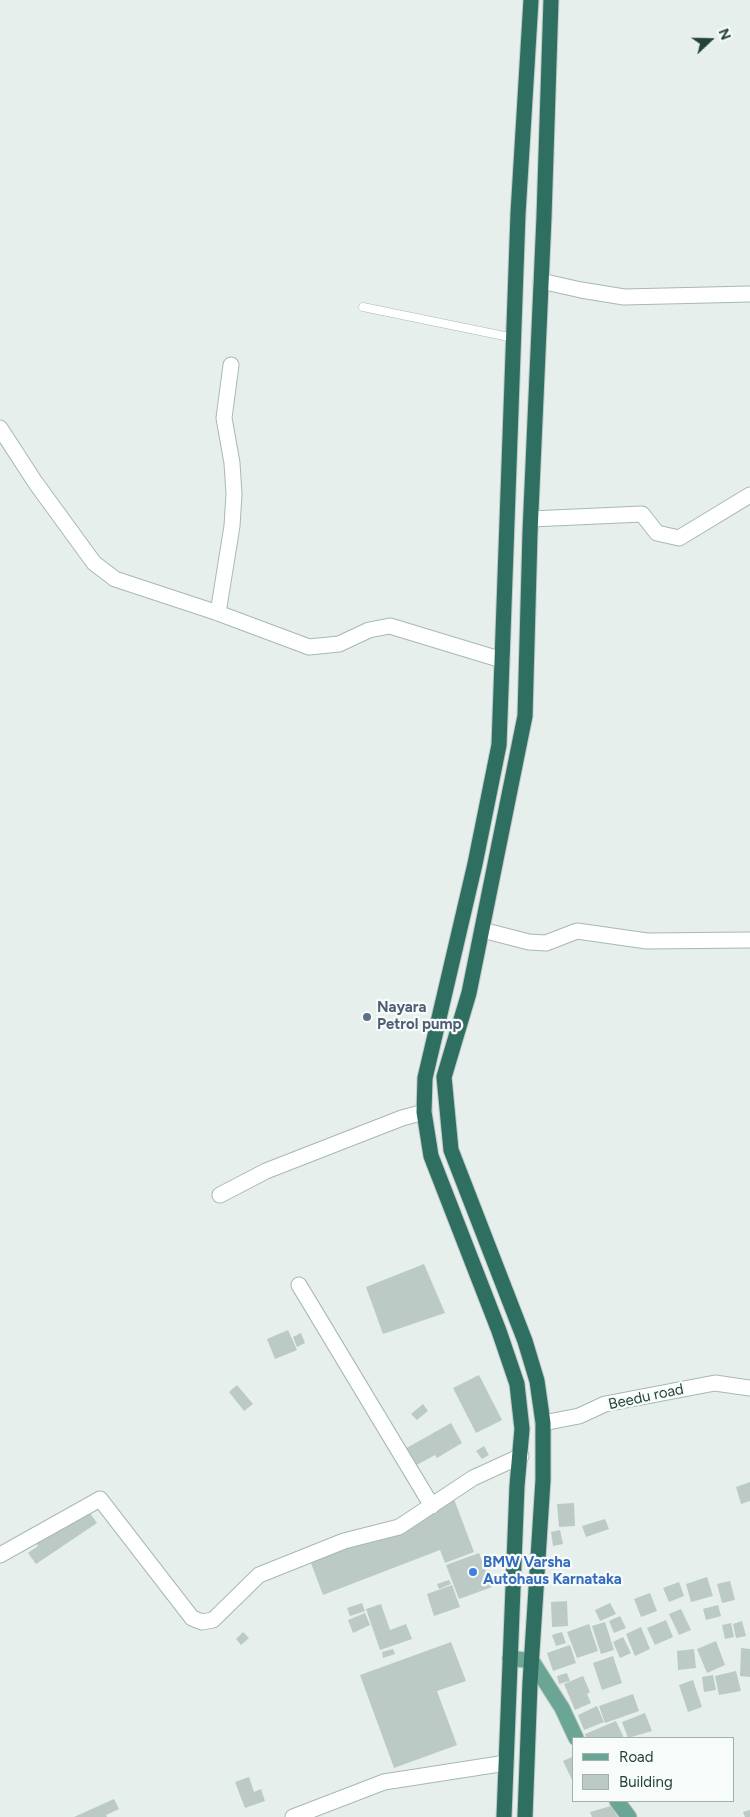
<!DOCTYPE html>
<html>
<head>
<meta charset="utf-8">
<style>
	body { margin:0 }
	#map { position:relative; width:750px; height:1817px; overflow:hidden; background:#e6efeb; font-family:Figtree,sans-serif }
	canvas { display:block }
	.legend { position:absolute; left:572px; top:1737px; width:162px; height:65px; box-sizing:border-box; background:#f7fbf9; border:1px solid #a3b1ad; margin:0; padding:6px 9px; list-style:none; font-size:15px; color:#24423a }
	.legend li { display:flex; align-items:center; gap:10px; height:25px }
	.legend b { width:25px; border:1px solid #a3b1ad }
	.north { position:absolute; left:685px; top:15px; width:50px; height:50px; -webkit-text-stroke:4px #f7fbf9; paint-order:stroke; rotate:69deg; font-size:14px; font-weight:700; line-height:20px; text-align:center; color:#24423a }
	.north::after { content:''; display:block; margin:auto; width:18px; height:22px; background:#24423a; clip-path:polygon(50% 0,100% 100%,50% 72%,0 100%) }
</style>
</head>
<body>
<div id="map">
<canvas width="750" height="1817"></canvas>
<ul class="legend">
<li><b style="height:6px;background:#6aa596"></b>Road</li>
<li><b style="height:14px;background:#bbcac4"></b>Building</li>
</ul>
<div class="north">N</div>
</div>
<script>
const c = document.querySelector('canvas').getContext('2d');
c.lineJoin = 'round';
function fill(path, color) {
  c.fillStyle = color;
  c.fill(path, 'evenodd');
}
function trace(path, color, width, dash) {
  c.strokeStyle = color;
  c.lineWidth = width;
  c.lineCap = dash ? 'butt' : 'round';
  c.setLineDash(dash || []);
  c.stroke(path);
}
function drawText(font, color, halo, rows, align = 'center') {
  c.font = font + ' Figtree,sans-serif';
  c.lineWidth = 4.5;
  c.setLineDash([]);
  c.textBaseline = 'middle';
  c.strokeStyle = halo;
  c.fillStyle = color;
  for (const [text, x, y, turn = 0] of rows) {
    c.save();
    c.translate(x, y);
    c.rotate((+turn || 0) * Math.PI / 180);
    c.textAlign = isNaN(turn) ? turn : align;
    if (halo) c.strokeText(text, 0, 0);
    c.fillText(text, 0, 0);
    c.restore();
  }
}
fill(new Path2D(`
	M424,1264L445,1313L383,1334L366,1287Z
	M288,1330L297,1350L275,1359L267,1339Z
	M301,1333L305,1343L297,1347L293,1337Z
	M479,1375L502,1420L476,1433L453,1388Z
	M237,1385L253,1404L244,1411L229,1392Z
	M423,1404L428,1411L417,1420L411,1414Z
	M451,1423L462,1443L437,1458L435,1455L413,1467L403,1450Z
	M484,1446L489,1455L482,1459L476,1451Z
	M750,1482V1501L741,1504L736,1487Z
	M454,1499L474,1552L445,1563L440,1550L323,1595L308,1555Z
	M574,1503L575,1526L559,1527L557,1504Z
	M85,1506L97,1523L36,1564L28,1553L38,1546L35,1540Z
	M605,1519L609,1529L586,1537L582,1526Z
	M560,1530L563,1544L553,1546L551,1532Z
	M479,1553L492,1587L459,1599L446,1565Z
	M707,1577L713,1596L691,1602L686,1584Z
	M449,1580L451,1584L439,1589L437,1584Z
	M730,1581L735,1600L722,1603L717,1584Z
	M679,1582L684,1596L669,1602L663,1588Z
	M452,1585L460,1607L434,1616L427,1594Z
	M650,1593L657,1611L641,1617L634,1599Z
	M567,1601L568,1626L552,1627L551,1602Z
	M362,1603L365,1611L350,1616L347,1608Z
	M610,1603L616,1614L600,1621L595,1610Z
	M381,1604L390,1630L406,1624L412,1639L380,1650L366,1609Z
	M718,1605L721,1616L706,1620L703,1609Z
	M681,1609L691,1630L679,1635L669,1614Z
	M365,1613L370,1625L353,1633L348,1620Z
	M620,1616L626,1628L614,1633L609,1621Z
	M666,1620L673,1637L655,1645L647,1628Z
	M742,1621L746,1636L736,1638L733,1624Z
	M605,1622L614,1650L601,1654L592,1626Z
	M731,1623L734,1637L725,1639L722,1625Z
	M589,1624L598,1651L577,1658L567,1632Z
	M641,1627L650,1649L635,1656L626,1634Z
	M243,1632L249,1638L241,1645L236,1639Z
	M562,1632L566,1643L556,1646L552,1635Z
	M623,1637L631,1653L620,1658L613,1642Z
	M716,1641L725,1665L707,1673L697,1649Z
	M451,1642L466,1681L437,1691L457,1745L394,1768L360,1675Z
	M570,1645L576,1663L553,1671L547,1653Z
	M741,1648L750,1649V1677L740,1676Z
	M393,1649L395,1654L383,1658L382,1652Z
	M694,1649L696,1668L678,1670L677,1651Z
	M613,1656L622,1683L602,1690L593,1663Z
	M736,1671L741,1691L719,1695L715,1676Z
	M567,1673L570,1681L559,1684L557,1676Z
	M713,1675L716,1690L704,1692L702,1677Z
	M583,1676L590,1692L587,1694L591,1703L575,1710L564,1684Z
	M693,1680L702,1707L688,1712L679,1685Z
	M633,1694L639,1711L605,1723L599,1706Z
	M597,1706L604,1722L584,1730L578,1715Z
	M645,1713L652,1731L628,1738L622,1722Z
	M616,1721L624,1738H586L585,1734Z
	M574,1756V1784L563,1761Z
	M249,1777L254,1792L261,1789L265,1801L245,1808L235,1782Z
	M114,1799L119,1809L106,1815L107,1817H74Z
	M611,1806L618,1817H592L590,1812Z
	M750,1810V1817H745L743,1812Z`), '#bbcac4');
const lane = new Path2D(`
	M363,307L514,338`);
const street = new Path2D(`
	M541,281L581,290L624,297L750,294
	M0,428L35,482L94,563L115,579L218,613L309,647L339,644L369,630L390,626L502,660
	M531,519L642,514L657,533L679,538L750,495
	M218,613L232,526L234,494L232,463L224,418L231,365
	M482,930L529,942L546,943L577,931L647,941L750,940
	M220,1195L266,1171L402,1118L424,1112
	M299,1285L432,1506
	M543,1423L579,1416L605,1404L715,1383L750,1388
	M0,1555L100,1499L192,1618L202,1622L213,1620L259,1575L344,1541L399,1527L473,1478L521,1456
	M293,1817L384,1782L506,1763`);
const primary = new Path2D(`
	M510,1658L532,1661L562,1708L576,1738
	M617,1801L629,1817`);
const highway = new Path2D(`
	M504,1817L517,1486L522,1429L517,1384L499,1331L431,1156L424,1112L425,1078L475,864L499,745L518,214L531,0
	M525,1817L530,1683L543,1480V1423L537,1381L525,1341L451,1150L444,1077L469,993L525,716L530,533L544,217L551,0`);
trace(lane, '#a8b8b2', 9);
trace(street, '#a8b8b2', 17);
trace(primary, '#c2cac8', 17);
trace(highway, '#c2cac8', 17);
trace(lane, '#fff', 8);
trace(street, '#fff', 15);
trace(primary, '#6aa596', 15);
trace(highway, '#2f6f62', 15);
for (const [x, y, r, color] of [
	[367,1017,5,"#5c6f8a"],
	[473,1572,5,"#3f7fe0"]
]) {
  const dot = new Path2D();
  dot.arc(x, y, r, 0, 2 * Math.PI);
  c.fillStyle = color;
  c.fill(dot);
  trace(dot, '#f7fbf9', 2);
}
drawText('bold 15px', '#4e5e75', '#f7fbf9', [
	["Nayara",377,1008],
	["Petrol pump",377,1025]
], 'left');
drawText('15px', '#24423a', '#f7fbf9', [
	["Beedu road",646,1397,-12]
]);
drawText('bold 15px', '#366cbe', '#f7fbf9', [
	["BMW Varsha",483,1563],
	["Autohaus Karnataka",483,1580]
], 'left');
</script>
</body>
</html>
